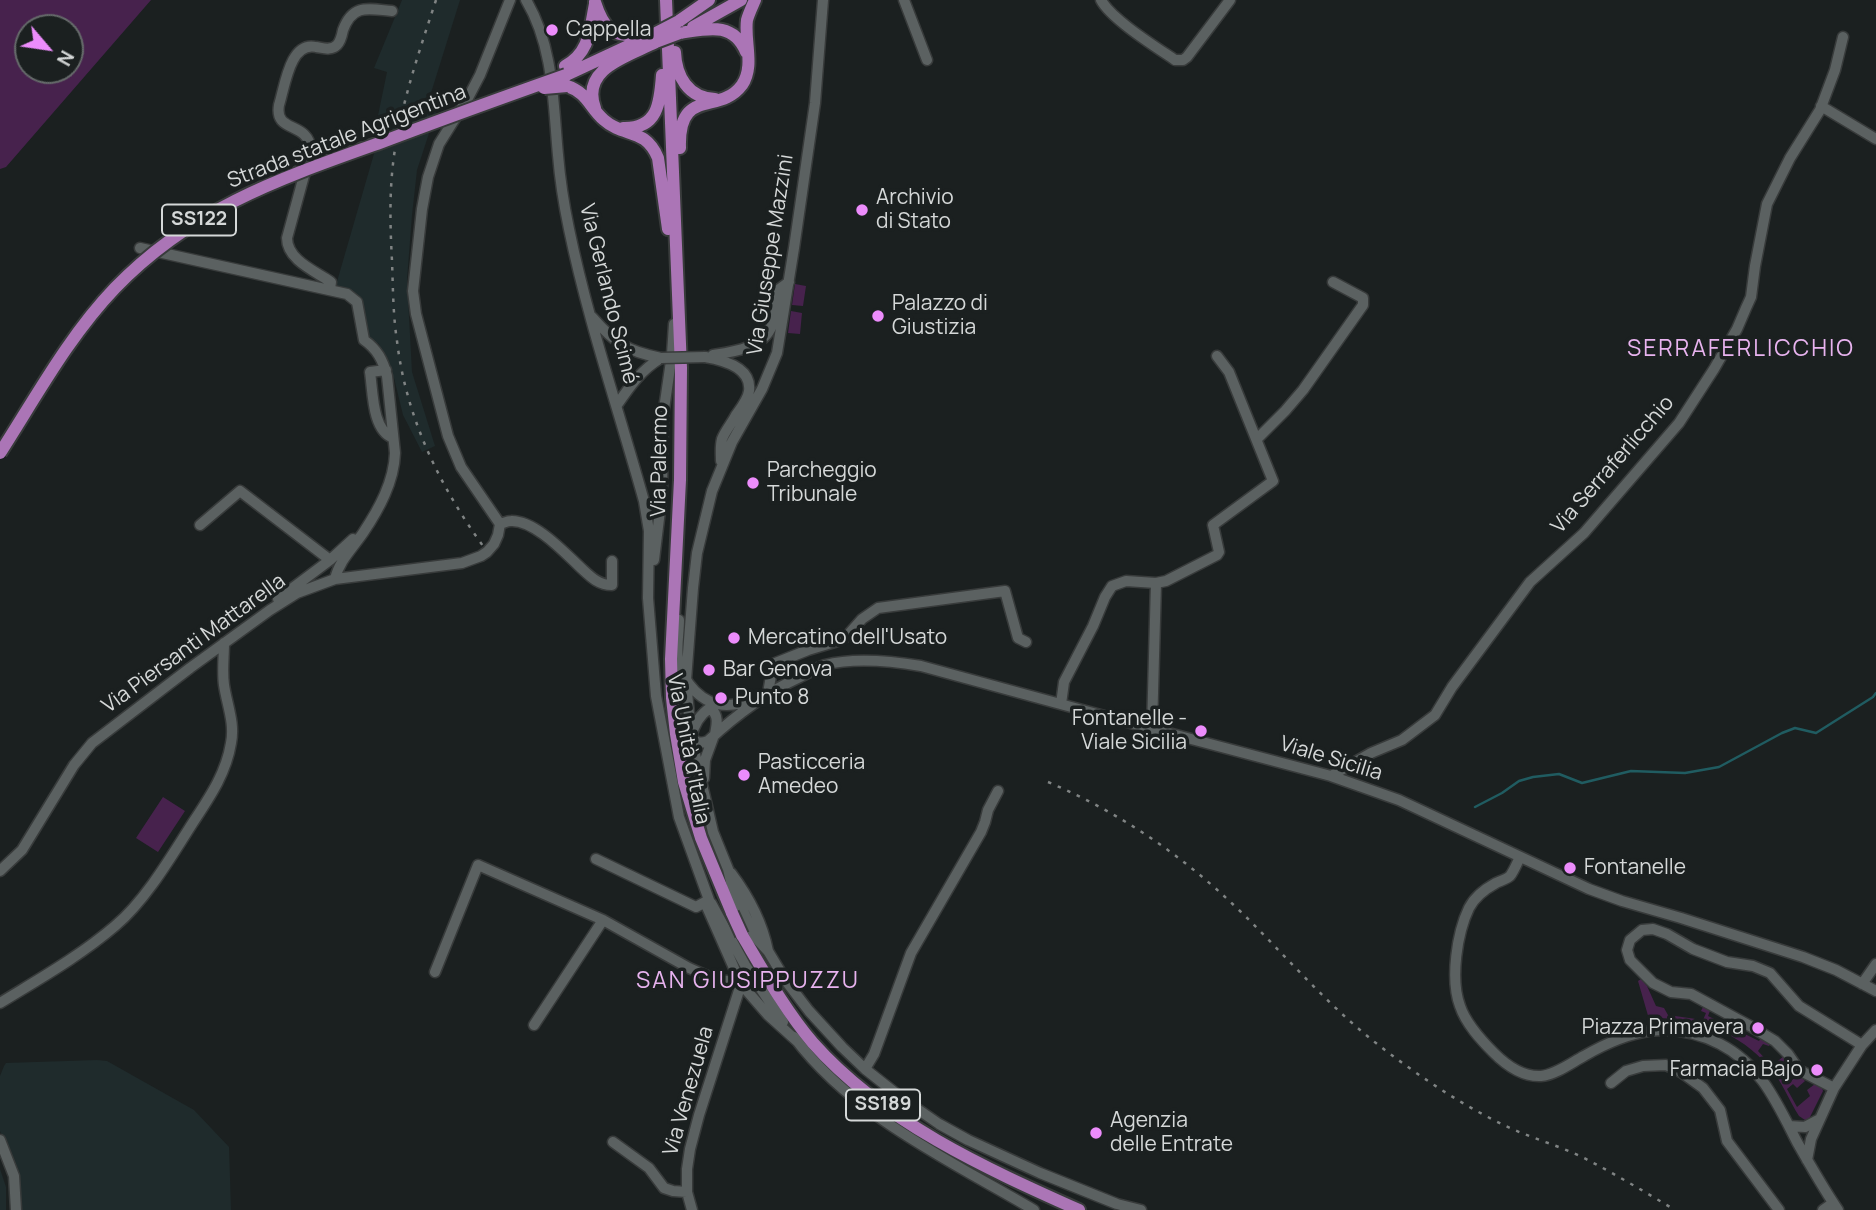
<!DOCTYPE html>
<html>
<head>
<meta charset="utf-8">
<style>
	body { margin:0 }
	#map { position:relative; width:1876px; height:1210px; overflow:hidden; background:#1b2020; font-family:Manrope,sans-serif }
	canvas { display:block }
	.north { position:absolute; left:14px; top:14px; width:70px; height:70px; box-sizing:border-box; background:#1b2020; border:2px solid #656a6a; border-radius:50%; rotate:119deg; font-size:19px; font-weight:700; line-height:28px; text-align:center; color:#d5d8d8 }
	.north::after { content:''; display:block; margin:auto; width:24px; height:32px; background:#ec8cfb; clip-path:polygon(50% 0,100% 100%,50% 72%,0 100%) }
</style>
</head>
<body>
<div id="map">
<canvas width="1876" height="1210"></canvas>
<div class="north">N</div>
</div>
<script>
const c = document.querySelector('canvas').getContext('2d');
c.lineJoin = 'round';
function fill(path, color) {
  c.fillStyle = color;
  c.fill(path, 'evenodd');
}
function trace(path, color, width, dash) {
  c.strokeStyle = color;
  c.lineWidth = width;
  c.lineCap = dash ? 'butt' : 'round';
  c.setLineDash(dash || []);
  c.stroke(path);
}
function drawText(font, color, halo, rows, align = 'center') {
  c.font = font + ' Manrope,sans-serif';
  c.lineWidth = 7;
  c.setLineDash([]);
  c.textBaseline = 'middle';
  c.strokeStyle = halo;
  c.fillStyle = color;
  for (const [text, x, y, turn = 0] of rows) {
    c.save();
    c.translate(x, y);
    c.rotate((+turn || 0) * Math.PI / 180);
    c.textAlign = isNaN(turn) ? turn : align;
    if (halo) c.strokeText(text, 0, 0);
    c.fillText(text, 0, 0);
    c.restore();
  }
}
fill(new Path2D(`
	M402,0H460L430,96L436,112L417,170L412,215L407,280L412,372L435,446L422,452L403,415L394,378L391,376L379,344L368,338L351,292L336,285L380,133L375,130L387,72L374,68Z
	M97,1060L107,1061L194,1110L229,1147L231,1210H20L17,1174L0,1131V1076L4,1066L6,1063Z
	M0,1169L6,1187V1210H0Z`), '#1f2b2c');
fill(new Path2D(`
	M0,0H151L6,167L0,169ZM28,28H70V70H28Z
	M795,284L806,286L803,306L792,305Z
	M791,311L802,313L800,334L788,333Z
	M163,797L185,811L158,852L136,838Z
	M1641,979L1647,986L1656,1006L1664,1008L1668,1015L1703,1020L1706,1013L1701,1011L1704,1005L1711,1008L1708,1016L1759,1041L1762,1036L1772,1041L1769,1046L1763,1044L1758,1051L1772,1066L1785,1055L1790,1061L1782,1068L1792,1080L1799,1075L1805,1081L1797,1088L1793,1084L1787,1089L1797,1107L1810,1096L1807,1090L1815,1084L1822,1088L1823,1091L1809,1119L1805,1120L1799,1116C1790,1102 1784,1086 1774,1073C1744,1034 1698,1015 1649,1019L1638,981Z`), '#47224d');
trace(new Path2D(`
	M1475,807L1502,793L1519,781L1533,777L1559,774L1582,783L1631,771L1685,773L1719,767L1782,733L1795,728L1816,733L1873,697L1876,693`), '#205c61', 2.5);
const minor = new Path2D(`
	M526,0C554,47 553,103 558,155C560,180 564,205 569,229C588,321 619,411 644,501L649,531L648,598L656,696L679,817L709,900L707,907L741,984L768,1015L798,1042
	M823,0L815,103L794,248L777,353L762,389L732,442L712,491L697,553L693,588L686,680L691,737L713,832L728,869L733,890L756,938L768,951L786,981L809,1011L842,1047L865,1069L903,1099L939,1124L968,1140L1040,1173L1117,1204L1141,1210
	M904,0L927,60
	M1101,0C1111,19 1156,47 1175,60H1183L1187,57L1230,0
	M1821,106L1876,139
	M140,248L347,294L357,302L364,340C377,349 383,360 387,376L395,453C394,482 379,509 363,533C352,549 339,561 335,579
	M330,290L331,282C315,271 287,260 287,238L311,150C308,120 274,134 279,105C285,86 290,41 316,47C323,48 331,51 337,45C341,41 342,35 343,30C353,3 369,9 392,11
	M592,317C615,343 626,351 661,358
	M713,355C733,352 764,348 772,325C776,314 776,301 778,290L789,282
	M705,357C723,360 752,367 749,391C748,399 741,408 736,415C732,423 725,431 722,439C720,447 721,454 721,461
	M386,370L370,372C373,392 372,430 393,438
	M617,405C630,386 641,370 661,358
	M1257,439L1285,411L1303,390L1363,305V298L1333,282
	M500,524C504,523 507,521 511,521C534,520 563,551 579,566C589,575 597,585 612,585V561
	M200,525L240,491L330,560
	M654,560L662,494L663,416L672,354L674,324
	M278,599L330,560L353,539
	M679,620C679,633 676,647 678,659C683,683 702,705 727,705C736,705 745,702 754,701
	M768,693L773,664L808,650L838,641L847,636L862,619L878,608L1005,591L1018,638L1026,642
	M1061,704L1064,682L1093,626L1105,597L1112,586L1126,581L1156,583L1166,581L1217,555L1219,552L1213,525L1273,481L1229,372L1217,356
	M1152,729L1156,583
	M715,734C717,724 719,715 710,708C699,715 694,725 691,737C697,743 700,744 708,741C736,715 765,693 800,677C808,673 816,668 825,665C855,657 891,661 921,666L1108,717L1331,776L1399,800L1589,889L1622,901L1681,918L1803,957L1836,970L1876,991
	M1331,776L1371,753L1402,740L1435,715L1452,687L1530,582L1584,533L1679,423L1714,369L1737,329L1746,308L1751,297L1755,266L1767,204L1790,158L1820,110L1835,70L1843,37
	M704,778L705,760L713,738
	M1520,857C1517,863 1514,871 1510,876C1507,879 1500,881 1496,883C1485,889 1475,896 1469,908C1457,933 1450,979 1460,1006C1466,1024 1481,1040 1494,1053C1506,1065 1523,1077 1541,1076C1555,1075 1571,1063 1584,1056C1629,1030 1671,1019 1720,1044C1761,1065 1777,1103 1797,1142C1810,1165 1823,1188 1838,1210
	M596,859L696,907L709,900
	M0,871L22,850L74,765L92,743L190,668L270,610L297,593L335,579L462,563L481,556L487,552L494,544L498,535L500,524L461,467L448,436L416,314L413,291L422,209L428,177L439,144L469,96L480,75L510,0
	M731,873C749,897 762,921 768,951
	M711,903L745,965L783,1022
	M435,972L478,865L603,920L689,968L714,979L745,984
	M1862,984L1876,964
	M0,1003C39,979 80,956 115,926C145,901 171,857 192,824C209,798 226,774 231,743C235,723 227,705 224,685C222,671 224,657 224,643
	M534,1025L603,920
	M794,1037C853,1116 951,1161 1034,1210
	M865,1069L874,1054L911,953L981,832L985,822L988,810L998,791
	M1611,1083L1626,1071L1643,1066L1666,1065L1681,1072L1703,1088L1720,1110L1727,1141L1779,1210
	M1834,1088L1799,1070L1788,1054L1775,1041L1750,1026L1691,994L1671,992L1653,983L1630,960L1627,950L1630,940L1642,930L1653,929L1667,934L1693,949L1727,962L1753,966L1770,973L1799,1006L1862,1045
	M1789,1126L1805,1127L1818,1120
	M0,1140L14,1176L16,1210
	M613,1142L649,1168L664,1188L673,1191L687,1192
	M1807,1160L1811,1139L1834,1088L1862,1045L1876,1030
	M692,1210L687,1192V1169L690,1149L699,1115L742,981
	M1823,1210L1833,1203`);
const major = new Path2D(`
	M666,0L681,368L680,480L671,659L672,698L676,734L684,782L701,838L732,913
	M595,2C604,30 613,38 643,35
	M679,21L709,0
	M693,27L741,0
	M680,33C707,29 733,21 746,52
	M675,52C676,76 688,98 715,99
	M565,66C590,53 590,28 595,4
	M566,75L654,34
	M567,86C588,93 589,107 604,120C624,138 645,127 658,158L668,229
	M595,108C580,68 629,56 656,42
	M623,128C658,129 660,103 662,75
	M680,148C678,86 719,116 742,85C755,66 744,41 747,20C749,13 752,7 755,0
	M742,935C764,972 785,1010 813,1043C883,1122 985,1168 1079,1210`);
trace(minor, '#383b3b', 13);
trace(major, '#383b3b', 16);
trace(minor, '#5b6161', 10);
trace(major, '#ab75b6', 12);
trace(new Path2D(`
	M436,0C420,49 403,98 395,149C389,187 390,224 392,261C393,288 393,315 397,341C406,417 439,485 483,546
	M1048,782C1122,814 1182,855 1240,911C1289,959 1333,1012 1389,1053C1426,1081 1467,1108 1510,1128C1534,1139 1560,1146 1584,1158C1615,1174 1645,1192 1675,1210`), '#808484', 2.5, [3.5, 7]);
const minorBridge = new Path2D(`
	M661,358L705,357`);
const majorBridge = new Path2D(`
	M654,34L679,21
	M656,42L680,33
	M544,88L567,86
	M0,453C36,397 69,336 115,288C192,208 281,178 382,142C443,119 504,97 566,75
	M732,913L742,935`);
trace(minorBridge, '#383b3b', 13, []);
trace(majorBridge, '#383b3b', 16, []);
trace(minorBridge, '#5b6161', 10);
trace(majorBridge, '#ab75b6', 12);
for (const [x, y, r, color] of [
	[552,30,7,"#ec8cfb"],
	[862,210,7,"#ec8cfb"],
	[878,316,7,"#ec8cfb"],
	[753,483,7,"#ec8cfb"],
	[734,638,7,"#ec8cfb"],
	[709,670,7,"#ec8cfb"],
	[721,698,7,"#ec8cfb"],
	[1201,731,7,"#ec8cfb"],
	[744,775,7,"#ec8cfb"],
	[1570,868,7,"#ec8cfb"],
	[1758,1028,7,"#ec8cfb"],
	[1817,1070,7,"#ec8cfb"],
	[1096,1133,7,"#ec8cfb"]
]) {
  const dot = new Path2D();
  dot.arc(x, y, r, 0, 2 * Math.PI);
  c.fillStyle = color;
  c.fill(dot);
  trace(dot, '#1b2020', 2.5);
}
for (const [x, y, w] of [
	[199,220,74],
	[883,1105,74]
]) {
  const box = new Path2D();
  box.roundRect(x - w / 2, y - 15.5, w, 31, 5);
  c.fillStyle = '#1b2020';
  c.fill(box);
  trace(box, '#d5d8d8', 2);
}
drawText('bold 19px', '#d5d8d8', null, [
	["SS122",199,220],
	["SS189",883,1105]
]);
drawText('21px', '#d5d8d8', '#1b2020', [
	["Cappella",566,30],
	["Archivio",876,198],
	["di Stato",876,222],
	["Palazzo di",892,304],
	["Giustizia",892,328],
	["Parcheggio",767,471],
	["Tribunale",767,495],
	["Mercatino dell'Usato",748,638],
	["Bar Genova",723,670],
	["Punto 8",735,698],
	["Fontanelle -",1187,719,"right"],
	["Viale Sicilia",1187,743,"right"],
	["Pasticceria",758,763],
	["Amedeo",758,787],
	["Fontanelle",1584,868],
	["Piazza Primavera",1744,1028,"right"],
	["Farmacia Bajo",1803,1070,"right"],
	["Agenzia",1110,1121],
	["delle Entrate",1110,1145]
], 'left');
drawText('21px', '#d5d8d8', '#1b2020', [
	["Strada statale Agrigentina",347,137,-21],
	["Via Giuseppe Mazzini",771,255,-81],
	["Via Gerlando Scimé",608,294,76],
	["Via Palermo",660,461,-89],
	["Via Serraferlicchio",1613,465,-49],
	["Via Piersanti Mattarella",194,644,-36],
	["Via Unità d'Italia",688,749,79],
	["Viale Sicilia",1331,759,17],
	["Via Venezuela",689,1091,-74]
]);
c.letterSpacing = '2px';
drawText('23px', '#e8b3ef', '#1b2020', [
	["SERRAFERLICCHIO",1741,350],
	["SAN GIUSIPPUZZU",748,982]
]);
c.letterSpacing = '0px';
</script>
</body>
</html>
